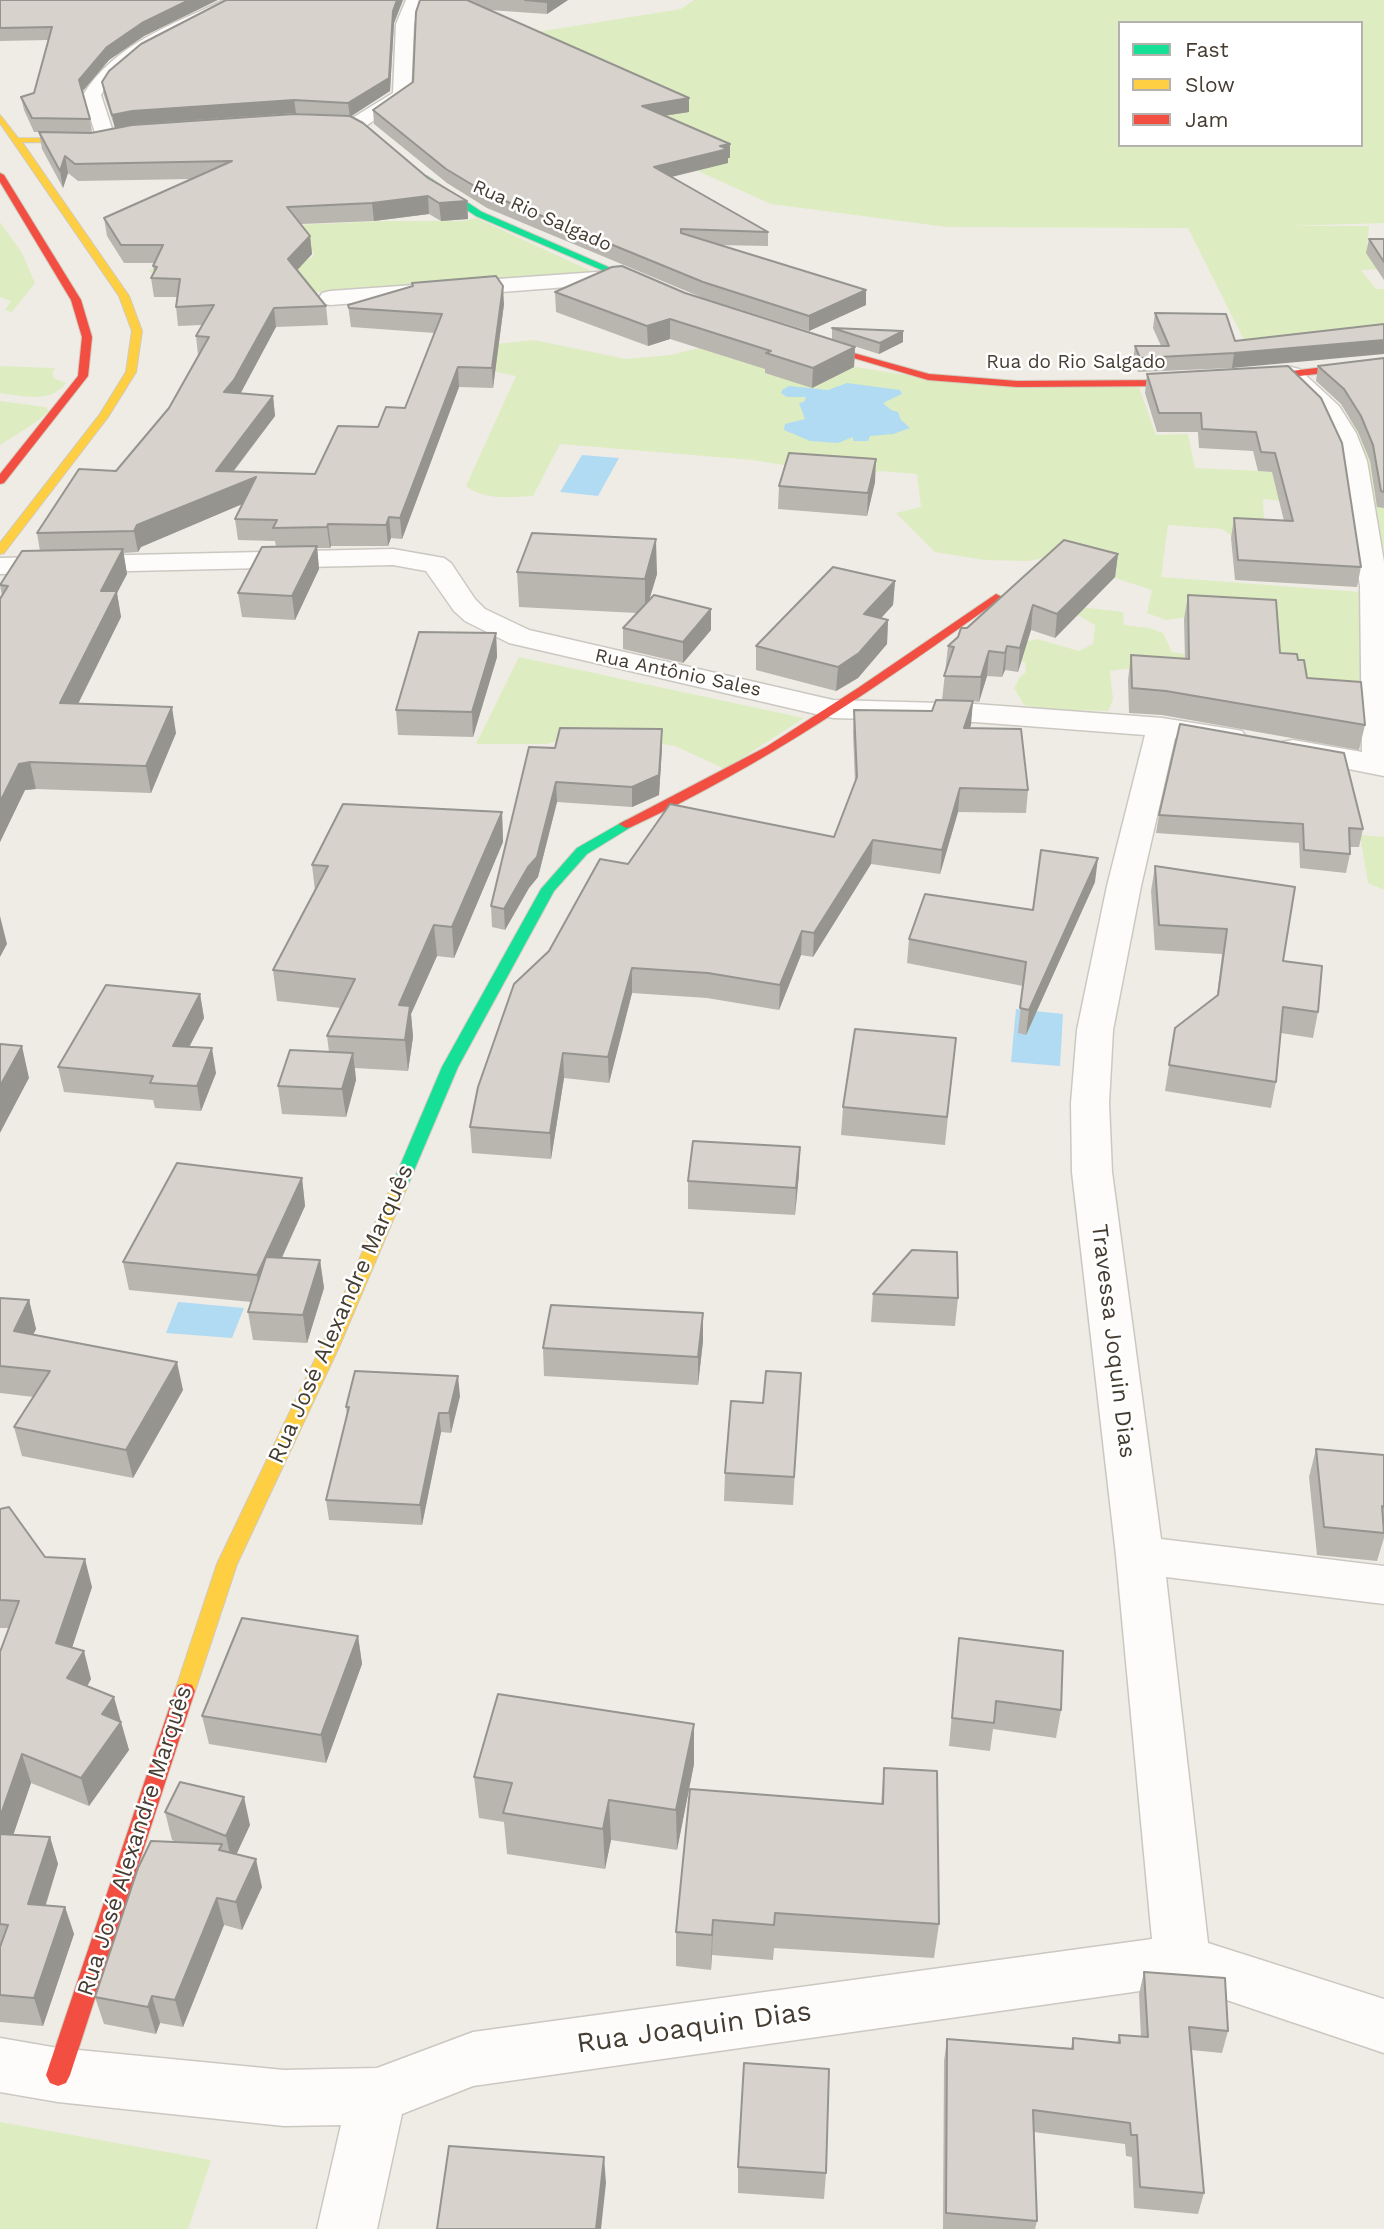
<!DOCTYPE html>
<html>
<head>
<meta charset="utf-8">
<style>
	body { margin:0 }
	#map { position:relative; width:1384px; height:2229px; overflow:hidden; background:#efece5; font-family:"Work Sans",sans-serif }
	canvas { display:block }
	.legend { position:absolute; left:1118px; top:21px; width:245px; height:126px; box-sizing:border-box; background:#fff; border:2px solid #b5b1ad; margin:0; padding:9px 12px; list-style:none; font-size:21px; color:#453c32 }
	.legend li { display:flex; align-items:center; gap:14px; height:35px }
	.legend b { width:35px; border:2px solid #b5b1ad }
</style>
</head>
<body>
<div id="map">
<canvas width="1384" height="2229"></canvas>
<ul class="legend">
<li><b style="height:9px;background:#16e098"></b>Fast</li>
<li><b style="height:9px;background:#ffcf43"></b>Slow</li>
<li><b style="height:9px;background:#f24e42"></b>Jam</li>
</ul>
</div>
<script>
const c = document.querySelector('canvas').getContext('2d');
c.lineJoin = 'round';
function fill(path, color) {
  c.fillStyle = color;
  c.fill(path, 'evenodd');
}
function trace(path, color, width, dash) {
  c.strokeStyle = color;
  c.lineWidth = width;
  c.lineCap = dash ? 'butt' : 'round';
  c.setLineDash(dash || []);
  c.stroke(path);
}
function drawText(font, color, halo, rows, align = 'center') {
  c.font = font + ' "Work Sans",sans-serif';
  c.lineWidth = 5;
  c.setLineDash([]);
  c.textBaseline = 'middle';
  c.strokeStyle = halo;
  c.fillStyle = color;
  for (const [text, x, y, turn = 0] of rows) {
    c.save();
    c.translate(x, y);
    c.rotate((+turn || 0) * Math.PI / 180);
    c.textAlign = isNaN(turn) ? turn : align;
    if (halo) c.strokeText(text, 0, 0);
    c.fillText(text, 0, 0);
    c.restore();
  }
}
fill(new Path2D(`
	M694,0H1384V223L1288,226H1369L1367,249L1383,269L1361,270L1376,289H1384V328L1247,346L1188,228L947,227L771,204L680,163L518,35L681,9ZM1120,23H1361V145H1120Z
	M476,218L602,276L340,294L161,278L148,271L164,265L312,258L314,254L313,251L251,227L384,221H462Z
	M0,222L22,253L35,283L12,312L5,310L11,301L0,297Z
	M534,340L626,359L670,355L716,344L899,374L1139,387L1156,435L1188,434L1195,468L1346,475L1353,509L1263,499L1265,542L1238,540L1222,529L1168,525L1161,577L1361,592L1366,695L1140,667L1110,671L1113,700L1108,711L1042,709L1024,705L1014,688L1020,677L1026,672L1025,662L1018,659L1007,646L1037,639L1079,651L1093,644L1095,625L1076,614L1080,607L1123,612L1124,625L1149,628L1163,633L1172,652L1191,655L1281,653L1275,627L1188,617L1166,620L1147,613L1152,590L1050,557L1028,561L984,560L935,552L896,513L921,507L917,474L879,471L859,477L753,460L560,444L533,496C510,497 485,501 466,486L516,376L468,366L487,345Z
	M0,366L55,368L52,373L55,379L66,383C50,404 24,396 0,393Z
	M0,401L45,407L49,411C34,425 17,434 0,445Z
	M1384,411V550L1348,413Z
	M519,657L804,718L725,769L675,746L645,741L570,735L548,744H476Z
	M1360,835L1384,837V890L1368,883Z
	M0,2122L211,2160L188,2229H0Z`), '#deecc2');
fill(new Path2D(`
	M847,383L900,390L902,394L883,403L891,410L898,412L901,420L910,428L893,434L870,436L868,441H853V437L838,443L810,441L784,430L785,424L805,419L799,403L804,402L806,397H787L781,393L782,390L789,386L828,390Z
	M582,455L619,458L598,496L560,492Z
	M1016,1009L1063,1014L1060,1066L1011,1062Z
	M178,1302H179L244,1308L232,1338L166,1333Z`), '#b1dbf2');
const street = new Path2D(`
	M224,0H245L141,55L109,82L101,95L115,138L105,144L98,142L83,95C114,44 172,25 224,0Z
	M406,0H422L414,24L411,95L363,128H349L346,124L349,120L393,93L396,24Z
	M625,270L633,272L636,277L633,282L330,305L322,303L319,298L322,293L330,291Z
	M1291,367L1299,369L1339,406L1356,433L1367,461L1384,562V776L1293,758L1282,756L1277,749L1282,742L1293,740L1362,752L1360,586L1341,461L1320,415L1279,374L1283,369Z
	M393,549L444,558L451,563L475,599L485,609L529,630L833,700L975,704L1162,718L1231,729L1242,731L1247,738L1242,745L1231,747L1175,738L1141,886L1113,1030L1109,1103L1112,1172L1161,1539L1384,1566V1604L1166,1577L1208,1943L1384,1999V2053L1182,1985L473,2086L402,2114L377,2229H317L341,2125L284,2126L58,2102L0,2092V2038L58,2048L284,2070L377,2068L473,2032L1152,1939L1116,1555L1072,1172L1071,1103L1077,1030L1107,886L1145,735L975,722L833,718L509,643L465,621L454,611L426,571L393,565L0,574V558Z`);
const fast = new Path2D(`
	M421,176H427L482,212L661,290L653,292L476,216L421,180Z
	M626,820L631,821V827L587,854L554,891L458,1067L407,1187L405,1191H393L391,1187L442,1067L541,889L577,848Z`);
const slow = new Path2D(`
	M0,115L18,138L94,139L98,141L94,143L22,142L129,296L142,331L136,372L108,417L4,553L0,554V543L100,414L126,372L132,331L119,296L0,123Z
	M399,1182L407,1187L339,1347L237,1564L195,1691L192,1697L185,1699L178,1697L175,1691L217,1564L321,1347L391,1187Z`);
const jam = new Path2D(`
	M0,173L4,175L81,300L92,337L88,376L4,483L0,484V474L78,376L82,337L71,300L0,182Z
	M803,339L929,374L1017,381L1170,380L1291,371L1384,360V366L1291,377L1170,386L1017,387L928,380L803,343Z
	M996,594L1002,597L1000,599C882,684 763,766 631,827L626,828L619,824L766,747L858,688Z
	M185,1683L192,1685L195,1691L70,2075L66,2083L58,2086L50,2083L46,2075L175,1691L178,1685Z`);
trace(street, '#cbc8c1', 3);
trace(fast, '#d0cabd', 2);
trace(slow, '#d0cabd', 2);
trace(jam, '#d0cabd', 2);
fill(street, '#fdfcfb');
fill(fast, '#16e098');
fill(slow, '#ffcf43');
fill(jam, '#f24e42');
fill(new Path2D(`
	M0,0L183,16L144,36L109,60L82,92L90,119L92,132H34L24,110L21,97L34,93L48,40L0,41Z
	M226,0H403L394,23L390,91L350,116L428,178L467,201L468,219L441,221L429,214L374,221L301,224L310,236L312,254L297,270L326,306L328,325L276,327L240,394L273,396L275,416L234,471L315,474L405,408L435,333L351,327L348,305L412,286V283L504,304L493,388L459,387L402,539L391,538L388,546H331L330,548H317L319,569L295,620L242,617L238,593L276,547L275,541L238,540L235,519L242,504L141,547L138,552L123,553L127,574L117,593L121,617L78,704L176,733L151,793L36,789L25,790L0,842V599L2,596L0,585L40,551L37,533L116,471L169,408L198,355L196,336L202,325L178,326L176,307L177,297H154L151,278L154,273L153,266L154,263H124L107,236L104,218L191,179L78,181L68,173L63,188L42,149L39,132L91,133L115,128L104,95L102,82ZM296,113L320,115L132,125Z
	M420,0H568L547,14L489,10L689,112L664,116L730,158H728V163L672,177L768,232V246L718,245L866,305L809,331L703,298L487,208L447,183L374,124L373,110L413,82Z
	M1369,239H1384V280L1366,253Z
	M555,292L685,293L855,347L854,367L812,388L765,373V369L670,339L648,346L556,312Z
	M1155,313L1235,341L1384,324L1232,368L1138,372L1133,361L1135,346H1161L1153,328Z
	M832,328L903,342L879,354L832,339Z
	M1384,358V508L1377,507L1370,461L1358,432L1341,404L1316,381L1318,366Z
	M1288,366L1361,567L1357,587L1235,580L1231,538L1234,518L1284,521L1272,472L1258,471L1253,451L1199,448L1198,432H1157L1145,393L1147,374Z
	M875,482L867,516L778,509L779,486Z
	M1118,554L1115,577L1055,638L1031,630L1018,672L1005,670L1002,677L987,676L979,702L973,701L970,728L1028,790L1026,813L958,812L940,874L871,864L813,957L801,955L779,1010L707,998L632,993L609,1083L564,1078L551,1159L472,1153L470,1127L549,951L628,864L834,837L855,783L853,733L854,710L932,711L942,700L948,646L967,628Z
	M517,572L657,574L649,600L711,609V630L683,663L623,649V628L637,613L519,607Z
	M895,581L893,605L881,618L888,620L887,644L858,678L836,691L756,670V646Z
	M1188,595L1280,653L1298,660L1307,678L1365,725L1359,750L1162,715L1129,713L1128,680L1131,655L1185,659L1184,619Z
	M496,633L497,657L473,737L398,735L396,710Z
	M555,748H662L659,795L632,807L557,802L538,877L529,888L505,930L492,927L491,906Z
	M502,812L503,842L454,958L437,956L411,1014L413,1037L408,1071L355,1068L356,1080L346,1117L282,1114L278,1086L329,1052L327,1036L341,1008L277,1001L273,970L315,891L312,865Z
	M1159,815L1363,829L1359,847H1350V854L1346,873L1300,868L1299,843L1156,833Z
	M1155,866L1283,961L1318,1012L1313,1038L1281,1033L1276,1082L1271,1108L1165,1091L1175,1028L1217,996L1222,954L1155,950L1151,891Z
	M1095,882L1026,1035L1018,1033L1023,986L907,963L909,939L1033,910Z
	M200,994L204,1018L189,1047L216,1073L201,1111L155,1108L153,1100L64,1092L58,1067Z
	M956,1038L945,1145L841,1135L843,1107Z
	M799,1174L795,1215L688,1209V1181Z
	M302,1178L305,1206L282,1258L320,1260L324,1288L307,1343L253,1340L248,1312L251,1302L129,1290L123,1262Z
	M873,1294L958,1298L955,1326L871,1322Z
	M0,1298L29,1300L36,1329L33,1335L183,1390L133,1478L22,1456L14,1427L34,1397L0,1393Z
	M703,1313V1341L698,1385L544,1376L543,1348Z
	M460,1396L451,1433L441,1432L422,1525L329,1520L326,1500L347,1416L346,1407Z
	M799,1401L793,1505L724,1501L725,1473L763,1403Z
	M1316,1449L1384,1455V1538L1377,1561L1317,1555L1309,1477Z
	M0,1509L45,1557L92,1587L72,1648L91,1679L87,1687L120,1721L129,1750L89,1806L31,1783L13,1835L50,1837L58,1864L46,1905L65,1907L74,1934L43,2026L0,2022V1652L9,1628H0Z
	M358,1636L362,1664L326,1763L209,1744L202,1716Z
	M959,1638L1061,1710L1056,1738L993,1729L990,1751L949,1746Z
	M694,1724V1764L677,1850L611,1840L605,1869L507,1854L504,1822L479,1818L474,1777Z
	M884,1768L939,1924L934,1958L774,1948L773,1960L712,1955L711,1970L676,1966V1932L881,1804Z
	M165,1812L250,1825L236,1854L262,1887L242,1930L224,1925L183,2027L160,2023L156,2034L104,2024L95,1997L179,1843L172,1840Z
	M1144,1972L1228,2031L1222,2053L1191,2050L1204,2193L1198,2214L1134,2208L1132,2157L1126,2156L1125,2144L1034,2132L1037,2221L1035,2229H943L944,2061L947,2039L1071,2048L1073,2038L1117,2043L1119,2035L1141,2037L1139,1994Z
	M738,2167L826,2173L824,2199L738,2193Z`), '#b9b5af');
fill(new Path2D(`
	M189,0H218L144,36L109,60L81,93L79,80L107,47L142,23Z
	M397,0H403L394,23L390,91L350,117L348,103Z
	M549,0H568L547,14V2Z
	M689,98V112L642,119V106Z
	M294,100L296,113L134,124L115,128L112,115L132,111Z
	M730,144V158H728V163L654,181V167Z
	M65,156L68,173L63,188L60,171Z
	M428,196L429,214L374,221L372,203Z
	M467,201L468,219L441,221L439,203Z
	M310,236L312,254L290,278L288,259Z
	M503,286L504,304L493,388L492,368Z
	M866,290V305L809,331V316Z
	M274,308L276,327L237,400L224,392Z
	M670,319V339L648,346L647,326Z
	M903,331V342L879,354L880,343Z
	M1384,340V354L1232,368L1234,353Z
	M855,347L854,367L812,388L813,368Z
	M458,367L459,387L402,539L400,518Z
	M273,396L275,416L218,491L216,471Z
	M876,459L875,482L867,516L868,493Z
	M256,477L259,497L141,547L138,552L134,531L137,525Z
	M389,517L391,538L388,546L386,525Z
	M328,524L331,546L330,548L327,527Z
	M656,539L657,574L645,614V579Z
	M317,546L319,569L295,620L292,596Z
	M123,549L127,574L117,593L121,617L65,730L60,703L101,591Z
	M1118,554L1115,577L1055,638L1057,614Z
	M895,581L893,605L863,638L864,614Z
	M1033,605L1031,630L1018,672L1020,648Z
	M711,609V630L683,663V642Z
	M888,620L887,644L858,678L836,691L838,667Z
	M496,633L497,657L473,737L472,712Z
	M1007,646L1005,670L1002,677L1005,653Z
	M989,651L987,676L979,702L981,677Z
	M973,701L971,725L962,751L964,728Z
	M172,707L176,733L151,793L146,766Z
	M662,729V748L659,795L632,807V787Z
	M30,762L36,789L25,790L0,842V802L19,764Z
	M556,782L557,802L538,877L529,888L505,930L504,909Z
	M960,788L958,812L940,874L942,850Z
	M502,812L503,842L454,958L452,927Z
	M873,840L871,864L813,957L814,933Z
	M1098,858L1095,882L1026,1035L1029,1010Z
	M0,916L7,944L0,957Z
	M434,925L437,956L411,1014L413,1037L408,1071L405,1040L399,1005Z
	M802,931L801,955L779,1010L780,985Z
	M632,968V993L609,1083L608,1057Z
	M200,994L204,1018L177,1071L173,1046Z
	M22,1046L29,1078L0,1133V1086Z
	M212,1048L216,1073L201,1111L197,1086Z
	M353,1053L356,1080L346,1117L342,1089Z
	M563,1053L564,1078L551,1159L550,1133Z
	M800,1147L799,1174L795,1215L796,1188Z
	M302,1178L305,1206L261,1303L257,1275Z
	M320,1260L324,1288L307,1343L303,1315Z
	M29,1300L36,1329L21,1359L14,1331Z
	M703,1313V1341L698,1385V1357Z
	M177,1362L183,1390L133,1478L126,1450Z
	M458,1376L460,1396L451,1433L449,1413Z
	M439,1413L441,1432L422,1525L420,1505Z
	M85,1559L92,1587L64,1672L56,1643Z
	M358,1636L362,1664L326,1763L321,1735Z
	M84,1651L91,1679L75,1707L67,1678Z
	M114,1697L129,1750L89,1806L81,1778L102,1714Z
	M694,1724V1764L677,1850L676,1810Z
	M22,1754L31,1783L4,1862L0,1852V1817Z
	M244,1797L250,1825L232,1864L226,1836Z
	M609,1800L611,1840L605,1869L603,1829Z
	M50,1837L58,1864L37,1932L28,1904Z
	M256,1859L262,1887L242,1930L236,1902Z
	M217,1898L224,1925L183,2027L175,2000Z
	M65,1907L74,1934L43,2026L34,1998Z
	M713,1920L712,1955L711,1970L712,1935Z
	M152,1996L160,2023L156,2034L148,2007Z
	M604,2157L606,2183L601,2229H596Z`), '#96948f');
const building = new Path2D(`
	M0,0H189L142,23L107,47L79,80L90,119L32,118L21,97L34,93L52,27L0,28Z
	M226,0H397L393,11L389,78L348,103L294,100L132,111L112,115L102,82L109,71L141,44Z
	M420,0H467L689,98L642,106L730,144L720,146L728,149L654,167L768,232L681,229V233L866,290L809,316L703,282L486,193L446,169L373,110L413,82L416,12Z
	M525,0H549L547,2Z
	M294,114L350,116L363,123L428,178L467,201L439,203L428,196L372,203L287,207L310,236L288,259L326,306L274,308L234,380L224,392L273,396L216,471L315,474L338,426L378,427L386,407L405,408L442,314L349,308L348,305L413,286L412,283L496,276L503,286L492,368L458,367L400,518L389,517L386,525L328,524L327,527L273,528L277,520L235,519L256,477L137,525L134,531L37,533L79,469L116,471L169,408L209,337L196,336L214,305L176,307L180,279L151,278L157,267L153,266L163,245H121L104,218L232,161L75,164L65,156L60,171L39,132L91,133L132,125Z
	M1369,239H1384V262Z
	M622,266L685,293L855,347L813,368L766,353L771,351L670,319L647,326L555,292L612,267Z
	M1155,313L1226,314L1235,341L1384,324V340L1234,353L1140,358L1135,346H1169Z
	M832,328L903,331L880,343Z
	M1384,358V492L1381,491L1373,445L1361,416L1344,389L1318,366Z
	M1288,366L1321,398L1342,443L1361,567L1238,560L1234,518L1293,521L1275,453L1261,452L1256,432L1202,429L1201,413H1159L1147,374Z
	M789,453L876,459L868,493L779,486Z
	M532,533L656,539L645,579L517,572Z
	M1064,540L1118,554L1057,614L1033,605L1020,648L1007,646L1005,653L989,651L981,677L944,676L954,647L948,646L958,637L961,628H967Z
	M317,546L292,596L238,593L262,547Z
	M123,549L101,591H117L60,703L172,707L146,766L30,762L19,764L0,802V599L8,586L0,585L22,551Z
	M833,567L895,581L864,614L888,620L859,653L838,667L756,646Z
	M654,595L711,609L683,642L623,628Z
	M1188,595L1276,600L1280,653L1297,654L1298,660H1304L1307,678L1361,682L1365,725L1166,691L1132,688L1131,655L1189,659Z
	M419,632L496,633L472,712L396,710Z
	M936,700L973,701L964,728L1021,729L1028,790L960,788L942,850L873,840L814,933L802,931L780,985L708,973L632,968L608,1057L563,1053L550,1133L470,1127L478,1087L514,984L549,951L600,859L628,864L670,804L834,837L857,777L854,710L932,711Z
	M1180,724L1344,753L1363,829L1349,828L1350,854L1304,850L1303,824L1159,815Z
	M560,728L662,729L659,775L632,787L556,782L537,857L528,867L504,909L491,906L529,747L555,748Z
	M343,804L502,812L452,927L434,925L399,1005L410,1006L405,1040L327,1036L355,979L273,970L328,866L312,865Z
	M1041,850L1098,858L1029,1010L1020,1008L1026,962L909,939L925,894L1033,910Z
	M1155,866L1295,887L1283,961L1322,966L1318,1012L1283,1007L1276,1082L1169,1065L1175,1028L1218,995L1227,929L1159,925Z
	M106,985L200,994L173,1046L212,1048L197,1086L150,1083L153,1076L58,1067Z
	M855,1029L956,1038L947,1117L843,1107Z
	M0,1044L22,1046L0,1086Z
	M290,1050L353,1053L342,1089L278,1086Z
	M693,1141L800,1147L796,1188L688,1181Z
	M177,1163L302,1178L257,1275L123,1262Z
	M912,1250L957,1252L958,1298L873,1294Z
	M266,1257L320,1260L303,1315L248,1312Z
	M0,1298L29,1300L14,1331L177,1362L126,1450L14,1427L50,1371L0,1366Z
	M551,1305L703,1313L698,1357L543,1348Z
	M355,1371L458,1376L449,1413H439L420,1505L326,1500L349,1407H346Z
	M766,1371L801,1373L794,1477L725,1473L731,1401L763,1403Z
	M1316,1449L1384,1455V1507L1382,1506L1384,1533L1324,1527Z
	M9,1507L45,1557L85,1559L56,1643L84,1651L67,1678L114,1697L102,1714L121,1722L81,1778L22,1754L0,1817V1652L19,1601L0,1600V1509Z
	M242,1618L358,1636L321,1735L202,1716Z
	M959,1638L1063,1651L1061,1710L996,1701L994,1723L952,1718Z
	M498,1694L694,1724L676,1810L609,1800L603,1829L503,1813L512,1783L474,1777Z
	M884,1768L937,1771L939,1924L775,1913L774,1925L713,1920L712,1935L676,1932L690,1789L883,1804Z
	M180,1782L244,1797L226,1836L165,1812Z
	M0,1834L50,1837L28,1904L65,1907L34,1998L0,1995V1947L8,1925L0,1924Z
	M151,1841L222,1844L219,1850L256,1859L236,1902L217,1898L175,2000L152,1996L148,2007L95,1997L138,1868Z
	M1144,1972L1225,1978L1228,2031L1189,2027L1204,2193L1140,2187L1137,2135H1131L1130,2123L1033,2110L1037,2221L946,2213L947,2039L1073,2049V2038L1120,2043L1119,2035L1148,2037Z
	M744,2063L829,2069L826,2173L738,2167Z
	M449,2146L604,2157L596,2229H437Z`);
fill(building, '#d7d3cc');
trace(building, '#96948f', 2);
drawText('19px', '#453c32', '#fff', [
	["Rua Rio Salgado",542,216,24],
	["Rua do Rio Salgado",1076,362],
	["Rua Antônio Sales",678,673,12]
]);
drawText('23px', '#453c32', '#fff', [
	["Rua José Alexandre Marquês",341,1314,-66],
	["Travessa Joquin Dias",1113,1341,83],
	["Rua José Alexandre Marquês",135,1841,-72]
]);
drawText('28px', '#453c32', '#fff', [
	["Rua Joaquin Dias",694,2028,-8]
]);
</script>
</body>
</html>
